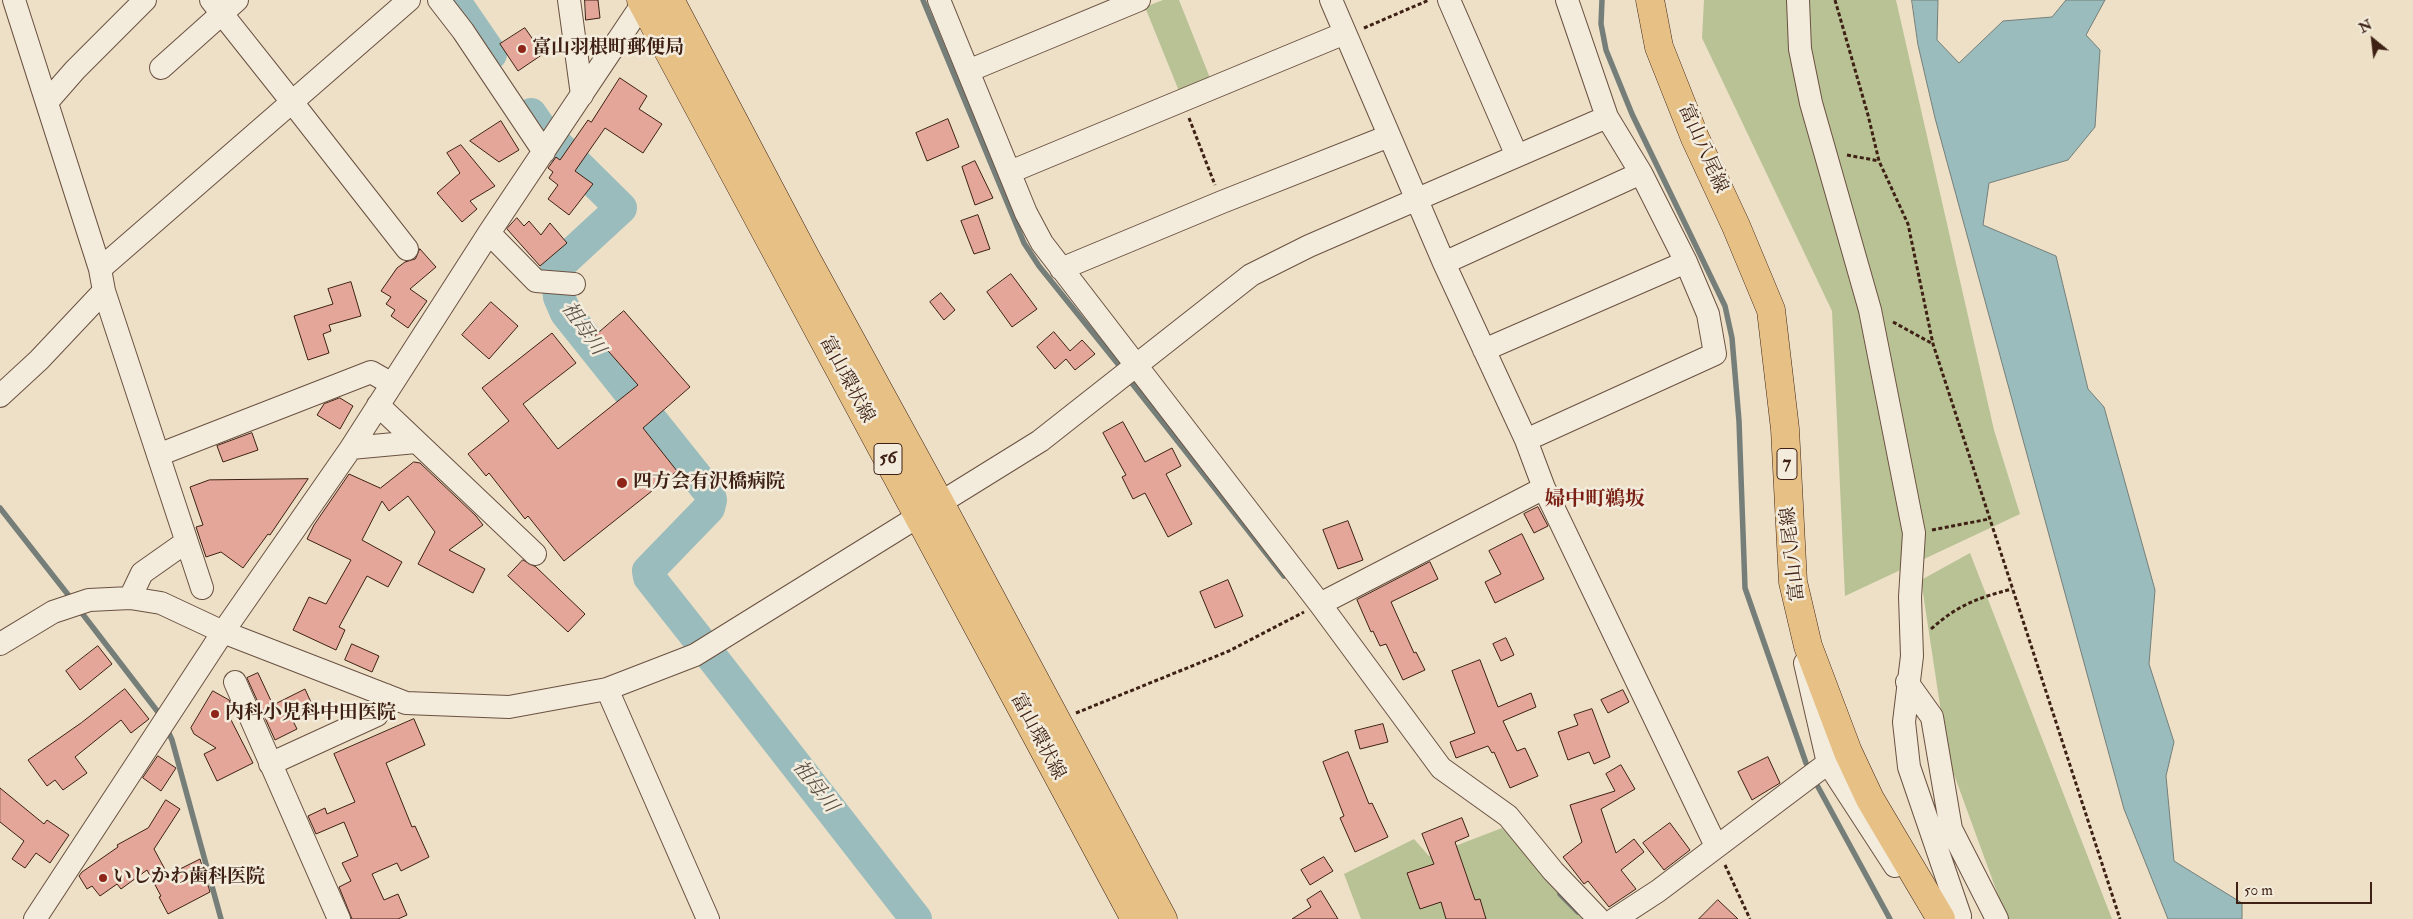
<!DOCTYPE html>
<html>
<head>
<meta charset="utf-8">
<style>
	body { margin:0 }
	#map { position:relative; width:2413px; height:919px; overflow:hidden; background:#ede0c7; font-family:"IM FELL Double Pica",serif }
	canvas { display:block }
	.north { position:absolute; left:2348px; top:15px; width:50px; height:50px; -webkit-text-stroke:4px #f3ebdb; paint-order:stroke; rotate:331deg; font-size:14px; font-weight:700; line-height:20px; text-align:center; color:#3e2114 }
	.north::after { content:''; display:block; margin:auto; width:18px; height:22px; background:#3e2114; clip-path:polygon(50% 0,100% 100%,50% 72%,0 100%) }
	.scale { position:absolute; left:2236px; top:882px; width:136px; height:22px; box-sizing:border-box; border:2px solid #3e2114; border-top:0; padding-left:6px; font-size:15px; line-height:18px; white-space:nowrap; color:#3e2114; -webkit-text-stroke:4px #f3ebdb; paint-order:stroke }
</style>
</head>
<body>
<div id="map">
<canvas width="2413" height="919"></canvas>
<div class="north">N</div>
<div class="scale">50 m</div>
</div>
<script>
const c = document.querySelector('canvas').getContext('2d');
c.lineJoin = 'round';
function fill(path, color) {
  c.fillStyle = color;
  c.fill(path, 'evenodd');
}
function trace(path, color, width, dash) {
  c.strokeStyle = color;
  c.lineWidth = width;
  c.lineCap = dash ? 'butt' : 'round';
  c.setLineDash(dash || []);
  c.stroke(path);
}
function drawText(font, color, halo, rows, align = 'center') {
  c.font = font + ' "IM FELL Double Pica","Noto Serif JP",serif';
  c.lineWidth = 5;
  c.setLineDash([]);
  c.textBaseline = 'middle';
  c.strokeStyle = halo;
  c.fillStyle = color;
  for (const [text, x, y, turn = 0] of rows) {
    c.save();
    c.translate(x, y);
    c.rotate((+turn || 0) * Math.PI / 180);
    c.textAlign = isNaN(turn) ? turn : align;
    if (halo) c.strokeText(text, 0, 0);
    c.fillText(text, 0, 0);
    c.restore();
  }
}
fill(new Path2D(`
	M1163,0H1179L1210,78L1179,91L1145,7Z
	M1704,0H1896L1994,430L2020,514L1845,596L1832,311L1702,38Z
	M1970,553L2112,919H2008L2002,906L1948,758L1921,580Z
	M1502,828L1593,919H1361L1344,874L1414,839L1429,856Z`), '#b9c295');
const water = new Path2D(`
	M1912,0H1938L1937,40L1959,63L2003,21L2052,17L2066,0H2105L2086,35L2100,50L2095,127L2068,160L1989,183L1983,225L2056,256L2088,389L2104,407L2155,590L2149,664L2174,742L2166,776L2174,861L2242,903V919H2168L2124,809L1935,118L1918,45Z`);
fill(water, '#9abcbc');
trace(water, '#757e79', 1);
trace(new Path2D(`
	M923,0L1024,243L1039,266L1122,369
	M1602,0L1601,24L1606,50L1632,114L1725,306L1732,338L1739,421L1745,588L1806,763
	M1127,377L1284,576
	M0,508L73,601
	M78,608L161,716
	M167,729L172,740L221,919
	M1817,785L1890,919
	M1560,894L1578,912`), '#757e79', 5.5);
trace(new Path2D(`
	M454,0L491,54
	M531,114L542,130L621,208L556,268L559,297L566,313L709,492L711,500L709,508L648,571L649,577L698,639
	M711,656L916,919`), '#9abcbc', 32);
const building = new Path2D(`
	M585,0H598L600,18L586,20Z
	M525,28L543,54L518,71L500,44Z
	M620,78L647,96L639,109L662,124L643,153L605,128L575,171L593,184L569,215L548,199L558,185L549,178L553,172L548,168L556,157L560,160L588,120L591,122Z
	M948,119L959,147L927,161L916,133Z
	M501,121L519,150L499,162L470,141Z
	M461,145L495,186L470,201L477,209L462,222L437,193L460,173L447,153Z
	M975,161L993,198L975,205L962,167Z
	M978,215L990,249L974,254L961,221Z
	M517,218L524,226L529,221L541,235L550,223L567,243L540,266L507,229Z
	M420,249L436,267L410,289L427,301L408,328L391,316L395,310L386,304L391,297L381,291L397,268L405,262L415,259Z
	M1011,274L1037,309L1012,327L987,292Z
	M351,282L361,316L329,325L331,331L323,334L329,353L308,360L294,316L333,304L328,289Z
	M941,293L955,310L944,320L930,302Z
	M491,302L518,326L489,359L462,335Z
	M624,311L690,387L643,428L677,471L564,561L528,516L525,519L489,473L486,476L468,454L509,421L482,388L552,333L576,363L523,404L558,449L638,385L595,336Z
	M1054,332L1070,351L1082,340L1095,354L1075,370L1066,359L1055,369L1037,347Z
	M340,398L353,406L340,429L317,415L324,404Z
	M1123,422L1145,462L1172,448L1181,466L1166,474L1192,524L1168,537L1145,493L1133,499L1122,477L1126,475L1103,433Z
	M252,433L258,450L223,462L217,446Z
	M414,462L420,463L476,516L483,525L449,550L485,569L473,593L418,564L435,532L408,496L389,511L382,501L362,540L402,562L388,587L367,576L339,627L345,630L336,650L293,630L309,597L326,604L351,560L307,539L314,525L349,474L380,488Z
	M308,479L270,535L268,534L243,568L221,552L206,557L196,527L203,525L190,487L209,480Z
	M1538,507L1548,526L1534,533L1524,514Z
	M1348,521L1363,560L1338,569L1323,530Z
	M1522,534L1544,579L1495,603L1485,582L1501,574L1489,551Z
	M523,560L536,567L585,614L568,632L508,576Z
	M1430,562L1438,579L1391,602L1414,653L1416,652L1425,670L1403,680L1386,644L1380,646L1373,631L1371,632L1357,600Z
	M1228,580L1243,616L1215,628L1200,592Z
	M1506,638L1514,655L1501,661L1493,644Z
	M352,644L379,656L372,672L345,660Z
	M98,646L112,664L80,690L66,671Z
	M1480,660L1498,707L1531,693L1536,707L1503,721L1517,751L1525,748L1538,776L1510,788L1494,752L1492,753L1488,746L1456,758L1450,742L1475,733L1452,671Z
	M258,673L273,705L305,689L315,711L293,721L297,729L275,740L247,678Z
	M125,689L149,719L131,733L121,720L75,757L87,773L63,790L55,780L47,786L28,760L81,723Z
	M1623,690L1629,702L1608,713L1601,700Z
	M213,691L229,700L234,712L228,714L253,763L217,781L204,754L216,748L194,734L191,728Z
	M1592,709L1610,757L1594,764L1589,752L1568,760L1558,732L1578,725L1574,715Z
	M414,719L425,745L386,763L412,827L415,826L429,857L401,871L397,863L372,874L384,900L398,894L407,915L398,919H352L339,887L351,881L342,863L358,856L344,822L316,834L308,816L325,808L327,814L355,802L334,754Z
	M1383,724L1388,742L1360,749L1355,731Z
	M1348,752L1369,804L1372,803L1388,837L1355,852L1340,818L1344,816L1323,762Z
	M158,756L176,768L161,791L143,778Z
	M1768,757L1780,783L1752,800L1738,772Z
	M1621,765L1635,789L1601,809L1616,853L1634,839L1644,852L1621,870L1636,889L1609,907L1588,881L1584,884L1563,857L1582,842L1570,805L1615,791L1606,774Z
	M0,788L44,824L47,820L69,835L50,863L36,853L25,868L12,859L24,841L0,822Z
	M166,800L180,809L154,849L168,875L200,859L210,892L168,914L159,897L161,896L147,870L121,889L117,884L100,896L92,886L87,889L79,876L82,872L118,847L117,845L148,828Z
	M1462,818L1469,836L1455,842L1475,900L1480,899L1486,919H1446L1441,902L1420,909L1407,873L1434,864L1422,834Z
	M1670,823L1690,850L1664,870L1643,843Z
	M1324,857L1333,871L1310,885L1301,870Z
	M1321,891L1338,919H1292L1311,907L1307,900Z
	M1718,900L1738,919H1699Z`);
fill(building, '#e4a698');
trace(building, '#3e2114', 1);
const minor = new Path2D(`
	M14,0L100,269L104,291L202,588
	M439,0L463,31L544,152
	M569,0L582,95
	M939,0L1026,213L1042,243L1320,604L1441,768L1508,816L1553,871L1599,919
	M1331,0L1444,263L1526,440L1544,488L1716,846
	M1449,0L1517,156
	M1798,0L1800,49L1811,103L1870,310L1914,533L1910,597L1912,656L1904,722L1909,767L1960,916L1957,919
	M161,68L237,0
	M968,71L1139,0
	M47,102L75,70L145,0
	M1010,172L1345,33
	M489,233L536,281L574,284
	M407,249L292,102L409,0
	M1444,263L1641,173
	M100,269L292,102L211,0
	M1061,269L1222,202L1389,136
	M1484,350L1686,262
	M0,396L39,360L104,291
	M378,405L535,554
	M1526,440L1715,354L1708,314L1686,262L1641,173L1607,117L1567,0
	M351,448L416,442
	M158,455L371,372L392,384
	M940,503L1040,441L1251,275L1309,246L1607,117
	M130,598L142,573L186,542
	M1320,604L1544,488
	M0,644L53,612L89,600L130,598L161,603L223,632L406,703L509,707L607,689L695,655L919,516
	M1805,663L1828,763L1895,866
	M235,682L339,919
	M1907,682L1932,717L1951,829L1997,919
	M607,689L708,919
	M270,764L377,715L386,695
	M35,919L223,632L351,448L489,233L645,0
	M1615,919L1658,891L1828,763`);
const major = new Path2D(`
	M641,0L1135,919
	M670,0L806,258L940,503L1163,919
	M1650,0L1659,47L1695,138L1736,226L1771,310L1785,429L1793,582L1808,646L1848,752L1870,799L1941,919`);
trace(minor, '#6a5141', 24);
trace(major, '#3e2114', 29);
trace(new Path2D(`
	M1835,0L1868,115L1879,161L1908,224L1933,344L2120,919
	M1364,28L1429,0
	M1189,118L1215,185
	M1847,155L1879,161
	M1893,322L1933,344
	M1932,530L1989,519
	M1931,629C1958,605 1977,598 2012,589
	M1076,713L1229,651L1304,612
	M1725,865L1750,919`), '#3e2114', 3, [4, 2.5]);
trace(minor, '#f3ebdb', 22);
trace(major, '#e6c084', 28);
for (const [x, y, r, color] of [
	[522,49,5,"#8f2418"],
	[622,483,6,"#8f2418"],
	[215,714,5,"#8f2418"],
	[103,878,5,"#8f2418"]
]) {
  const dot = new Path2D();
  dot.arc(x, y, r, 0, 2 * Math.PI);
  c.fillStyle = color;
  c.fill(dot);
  trace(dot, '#f3ebdb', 2);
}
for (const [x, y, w] of [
	[888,459,28],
	[1787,464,20]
]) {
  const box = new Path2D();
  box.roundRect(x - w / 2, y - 15.5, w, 31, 4);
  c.fillStyle = '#f3ebdb';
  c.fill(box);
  trace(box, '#3e2114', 1);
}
drawText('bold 18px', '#3e2114', null, [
	["56",888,459],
	["7",1787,464]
]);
drawText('bold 19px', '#3e2114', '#f3ebdb', [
	["富山羽根町郵便局",532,49],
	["四方会有沢橋病院",633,483],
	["内科小児科中田医院",225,714],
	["いしかわ歯科医院",113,878]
], 'left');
drawText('19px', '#3e2114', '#f3ebdb', [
	["富山八尾線",1702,149,66],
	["富山環状線",846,380,62],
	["富山八尾線",1794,554,-96],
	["富山環状線",1037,737,62]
]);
drawText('italic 20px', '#5a5046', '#f3ebdb', [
	["祖母川",582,329,55],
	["祖母川",814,787,52]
]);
drawText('bold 20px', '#7a1f14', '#f3ebdb', [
	["婦中町鵜坂",1595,501]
]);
</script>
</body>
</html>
